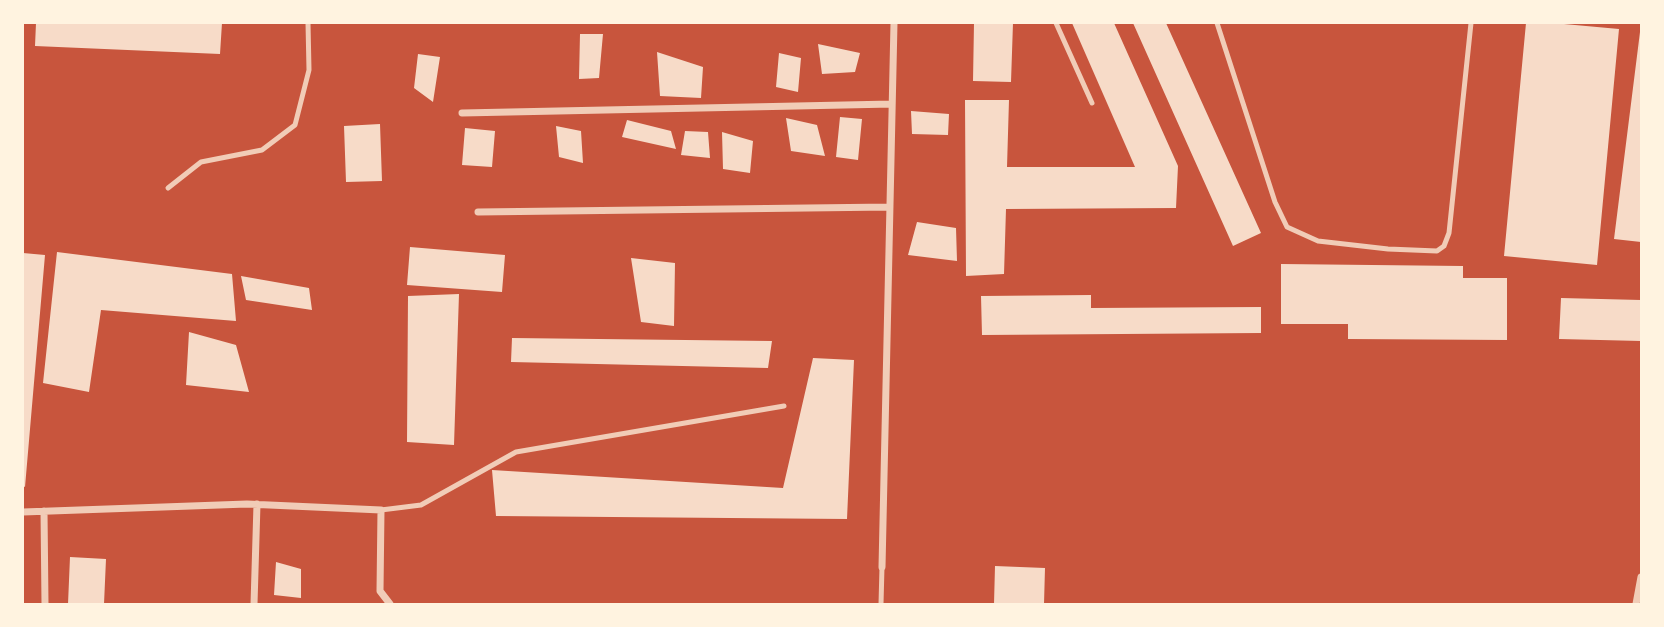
<!DOCTYPE html>
<html>
<head>
<meta charset="utf-8">
<style>
	body { margin:0 }
	#map { position:relative; width:1664px; height:627px; overflow:hidden; background:#c8553d; font-family:"Exo 2",sans-serif }
	canvas { display:block }
	.frame { position:absolute; inset:0; border:24px solid #fff3e0; pointer-events:none }
</style>
</head>
<body>
<div id="map">
<canvas width="1664" height="627"></canvas>
<div class="frame"></div>
</div>
<script>
const c = document.querySelector('canvas').getContext('2d');
c.lineJoin = 'round';
function fill(path, color) {
  c.fillStyle = color;
  c.fill(path, 'evenodd');
}
function trace(path, color, width, dash) {
  c.strokeStyle = color;
  c.lineWidth = width;
  c.lineCap = dash ? 'butt' : 'round';
  c.setLineDash(dash || []);
  c.stroke(path);
}
fill(new Path2D(`
	M36,23H222L220,54L35,46Z
	M974,23H1013L1011,82L973,81Z
	M1072,23H1114L1178,166L1176,208L1006,209L1004,274L966,276L965,100H1009L1007,167H1135Z
	M1133,23H1166L1261,233L1233,246Z
	M1526,23H1553L1619,29L1597,265L1504,256Z
	M1640,32H1641V242L1614,239Z
	M580,34H603L599,78L579,79Z
	M818,44L860,53L855,72L822,74Z
	M657,52L703,67L701,98L660,96Z
	M779,53L801,58L798,92L776,87Z
	M418,54L440,57L433,102L414,88Z
	M911,111L949,114L948,135L912,134Z
	M840,117L862,119L858,160L836,157Z
	M786,118L817,125L825,156L791,151Z
	M627,120L671,131L676,149L622,137Z
	M380,124L382,181L346,182L344,126Z
	M556,126L581,131L583,163L559,157Z
	M465,128L495,131L492,167L462,165Z
	M685,131L708,132L710,158L681,155Z
	M722,132L753,141L750,173L723,169Z
	M917,222L956,228L957,261L908,255Z
	M410,247L505,255L502,292L407,285Z
	M57,252L232,274L236,321L101,310L89,392L43,383Z
	M23,253L45,255L25,487L23,486Z
	M631,258L675,263L674,326L641,322Z
	M1281,264L1463,266V278H1507V340L1348,339V324H1281Z
	M241,276L309,288L312,310L246,300Z
	M459,294L454,445L407,442L408,296Z
	M1091,295V308L1261,307V333L982,335L981,296Z
	M1561,298L1641,300V341L1559,339Z
	M189,332L236,345L249,392L186,385Z
	M512,338L772,341L768,368L511,362Z
	M813,358L854,360L847,519L496,516L492,470L783,488Z
	M70,557L106,559L104,604H68Z
	M276,562L301,569V598L274,595Z
	M995,566L1045,568L1044,604H994Z`), '#f7dbc8');
trace(new Path2D(`
	M1056,23L1092,103
	M1217,23L1275,202L1287,227L1318,241L1388,249L1437,251L1444,246L1449,233L1471,23
	M168,188L201,162L262,150L295,125L309,70L308,23
	M381,510L421,505L516,452L784,406
	M881,604L882,567`), '#f1ccb7', 5);
trace(new Path2D(`
	M462,113L892,104
	M478,212L890,207
	M44,511L45,604
	M23,512L247,504L381,510L380,591L390,604
	M882,567L894,23
	M254,604L257,504
	M1636,604L1641,577`), '#f1ccb7', 7);
</script>
</body>
</html>
